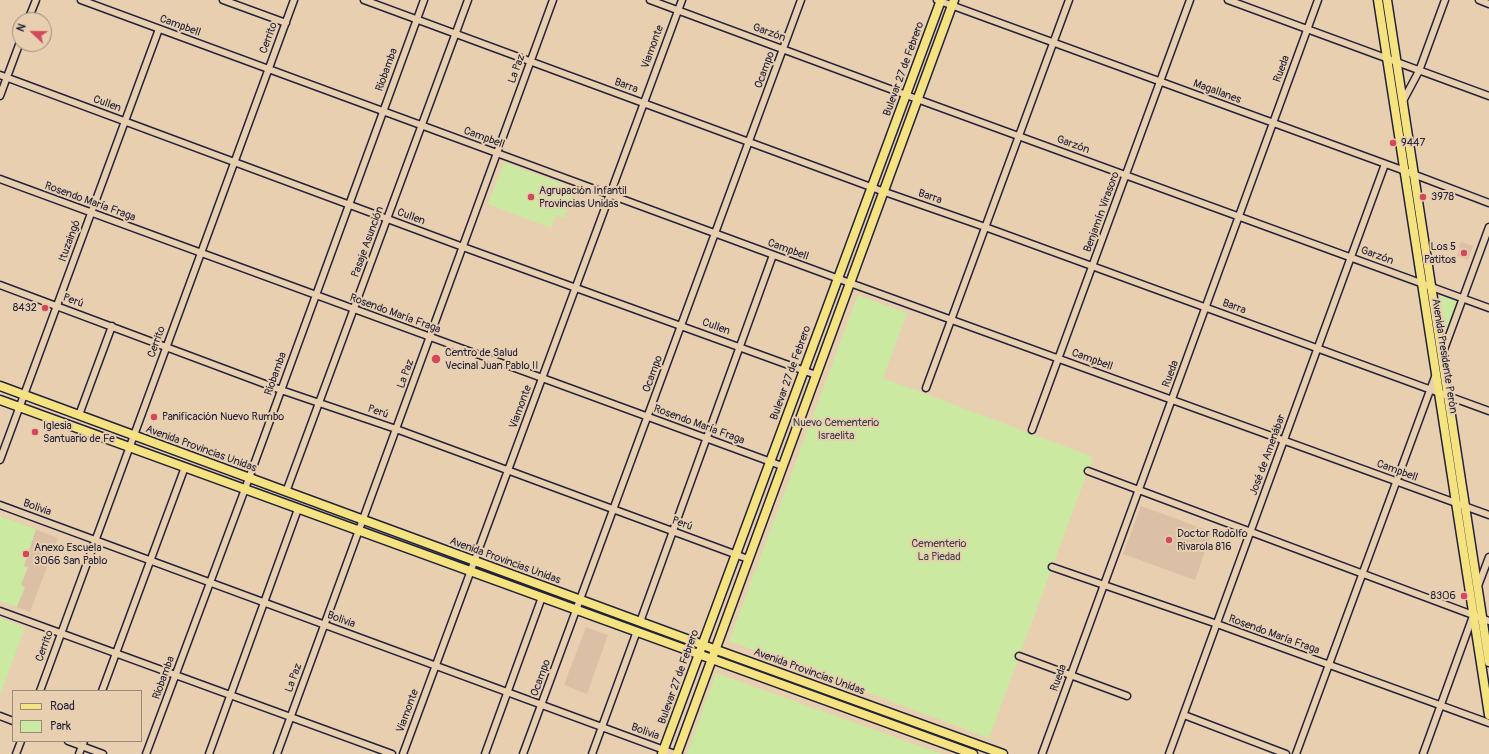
<!DOCTYPE html>
<html>
<head>
<meta charset="utf-8">
<style>
	body { margin:0 }
	#map { position:relative; width:1489px; height:754px; overflow:hidden; background:#e8cfb0; font-family:Pangolin,sans-serif }
	canvas { display:block }
	.legend { position:absolute; left:12px; top:690px; width:130px; height:52px; box-sizing:border-box; background:#e8cfb0; border:1px solid #998a81; margin:0; padding:5px 7px; list-style:none; font-size:12px; color:#22223b }
	.legend li { display:flex; align-items:center; gap:8px; height:20px }
	.legend b { width:20px; border:1px solid #998a81 }
	.north { position:absolute; left:12px; top:12px; width:40px; height:40px; box-sizing:border-box; background:#e8cfb0; border:1px solid #998a81; border-radius:50%; rotate:292deg; font-size:11px; font-weight:700; line-height:16px; text-align:center; color:#22223b }
	.north::after { content:''; display:block; margin:auto; width:14px; height:18px; background:#d1495b; clip-path:polygon(50% 0,100% 100%,50% 72%,0 100%) }
</style>
</head>
<body>
<div id="map">
<canvas width="1489" height="754"></canvas>
<ul class="legend">
<li><b style="height:5px;background:#f5e382"></b>Road</li>
<li><b style="height:11px;background:#cbe9a1"></b>Park</li>
</ul>
<div class="north">N</div>
</div>
<script>
const c = document.querySelector('canvas').getContext('2d');
c.lineJoin = 'round';
function fill(path, color) {
  c.fillStyle = color;
  c.fill(path, 'evenodd');
}
function trace(path, color, width, dash) {
  c.strokeStyle = color;
  c.lineWidth = width;
  c.lineCap = dash ? 'butt' : 'round';
  c.setLineDash(dash || []);
  c.stroke(path);
}
function drawText(font, color, halo, rows, align = 'center') {
  c.font = font + ' Pangolin,sans-serif';
  c.lineWidth = 4;
  c.setLineDash([]);
  c.textBaseline = 'middle';
  c.strokeStyle = halo;
  c.fillStyle = color;
  for (const [text, x, y, turn = 0] of rows) {
    c.save();
    c.translate(x, y);
    c.rotate((+turn || 0) * Math.PI / 180);
    c.textAlign = isNaN(turn) ? turn : align;
    if (halo) c.strokeText(text, 0, 0);
    c.fillText(text, 0, 0);
    c.restore();
  }
}
fill(new Path2D(`
	M1461,242L1473,246L1468,260L1457,256L1460,248L1459,247Z
	M1141,506L1212,532L1195,580L1123,554Z
	M0,516L58,538L30,612L0,601Z
	M586,627L608,635L587,694L564,685Z`), '#dcc0a5');
fill(new Path2D(`
	M504,162L575,189L564,218L556,215L551,228L488,204Z
	M1440,293L1459,300L1447,332L1445,331Z
	M858,295L907,313L883,378L1093,457L989,738L729,641Z
	M0,516L36,529L24,566L28,567L21,585L25,587L17,607L0,601Z
	M0,618L25,627L0,695Z
	M716,673L942,754H687Z`), '#cbe9a1');
const minor = new Path2D(`
	M81,0L850,283L1489,515
	M223,0L286,23
	M364,0L879,190L985,227L1489,411
	M650,0L917,99L1489,308
	M937,0L1405,171L1489,203
	M1228,0L1489,96
	M1479,0L1489,4
	M28,20L36,0
	M0,75L463,247L816,375
	M0,96L20,42
	M1403,101L1419,71L1445,0
	M0,179L782,466
	M0,285L281,390L396,429L748,559
	M1442,355L1489,227
	M926,388L1069,0
	M79,415L112,326
	M1032,430L1190,0
	M0,460L159,29
	M1088,471L1489,621
	M286,492L468,0
	M0,505L675,754
	M1052,567L1217,624L1489,723
	M1478,586L1489,557
	M0,611L392,754
	M640,622L773,255
	M1019,656L1127,696
	M40,691L294,0
	M102,691L185,467
	M1184,715L1286,754
	M0,716L13,721
	M68,741L103,754
	M16,754L21,741
	M79,754L84,741
	M146,754L245,489L424,0
	M209,754L298,509
	M277,754L553,0
	M403,754L682,0
	M485,754L542,597
	M523,754L801,0
	M592,754L637,631
	M1042,754L1318,0
	M1169,754L1385,164
	M1296,754L1436,374
	M1423,754L1473,616`);
const major = new Path2D(`
	M1378,0L1489,715
	M1387,0L1489,662
	M0,386L711,648L1003,754
	M0,400L973,754
	M662,754L941,0
	M677,754L954,0`);
trace(minor, '#22223b', 9);
trace(major, '#22223b', 11);
trace(minor, '#e8cfb0', 6);
trace(major, '#f5e382', 8);
for (const [x, y, r, color] of [
	[1393,143,4,"#d1495b"],
	[531,197,4,"#d1495b"],
	[1423,197,4,"#d1495b"],
	[1464,253,4,"#d1495b"],
	[45,308,4,"#d1495b"],
	[436,359,5,"#d1495b"],
	[154,417,4,"#d1495b"],
	[35,432,4,"#d1495b"],
	[1169,540,4,"#d1495b"],
	[26,554,4,"#d1495b"],
	[1464,596,4,"#d1495b"]
]) {
  const dot = new Path2D();
  dot.arc(x, y, r, 0, 2 * Math.PI);
  c.fillStyle = color;
  c.fill(dot);
  trace(dot, '#e8cfb0', 1.5);
}
drawText('11px', '#22223b', '#e8cfb0', [
	["Campbell",180,26,20],
	["Garzón",769,33,20],
	["Cerrito",269,38,-70],
	["Viamonte",653,47,-70],
	["La Paz",517,69,-70],
	["Bulevar 27 de Febrero",904,69,-70],
	["Rueda",1282,69,-70],
	["Riobamba",387,70,-70],
	["Ocampo",765,70,-70],
	["Barra",626,86,20],
	["Magallanes",1217,92,20],
	["Cullen",107,104,20],
	["Campbell",484,138,20],
	["Garzón",1073,145,20],
	["Barra",930,197,19],
	["Rosendo María Fraga",90,202,20],
	["Benjamín Virasoro",1102,212,-70],
	["Cullen",411,217,20],
	["Ituzaingó",70,241,-70],
	["Pasaje Asunción",368,242,-70],
	["Campbell",788,250,20],
	["Garzón",1377,256,20],
	["Perú",73,301,20],
	["Barra",1234,307,20],
	["Rosendo María Fraga",395,314,20],
	["Cullen",716,327,20],
	["Cerrito",157,342,-70],
	["Avenida Presidente Perón",1444,356,81],
	["Campbell",1092,360,20],
	["Bulevar 27 de Febrero",791,373,-70],
	["Riobamba",276,374,-70],
	["La Paz",406,374,-70],
	["Ocampo",653,374,-70],
	["Rueda",1171,374,-70],
	["Viamonte",521,407,-70],
	["Perú",378,412,19],
	["Rosendo María Fraga",699,425,20],
	["Avenida Provincias Unidas",201,449,20],
	["José de Amenábar",1268,455,-70],
	["Campbell",1397,471,20],
	["Bolivia",37,508,20],
	["Perú",682,524,20],
	["Avenida Provincias Unidas",505,561,20],
	["Bolivia",341,620,20],
	["Rosendo María Fraga",1274,635,20],
	["Cerrito",45,646,-70],
	["Avenida Provincias Unidas",809,672,20],
	["Bulevar 27 de Febrero",679,677,-70],
	["Riobamba",164,678,-70],
	["La Paz",294,678,-70],
	["Ocampo",541,678,-70],
	["Rueda",1059,678,-70],
	["Viamonte",408,711,-70],
	["Bolivia",645,732,20]
]);
drawText('11px', '#22223b', '#e8cfb0', [
	["9447",1401,143],
	["Agrupación Infantil",539,191],
	["Provincias Unidas",539,204],
	["3978",1431,197],
	["Los 5",1456,247,"right"],
	["Patitos",1456,260,"right"],
	["8432",37,308,"right"],
	["Centro de Salud",445,353],
	["Vecinal Juan Pablo II",445,366],
	["Panificación Nuevo Rumbo",162,417],
	["Iglesia",43,426],
	["Santuario de Fe",43,439],
	["Doctor Rodolfo",1177,534],
	["Rivarola 816",1177,547],
	["Anexo Escuela",34,548],
	["3066 San Pablo",34,561],
	["8306",1456,596,"right"]
], 'left');
drawText('11px', '#3b404a', '#e8cfb0', [
	["Nuevo Cementerio",836,423],
	["Israelita",836,436],
	["Cementerio",939,544],
	["La Piedad",939,557]
]);
</script>
</body>
</html>
